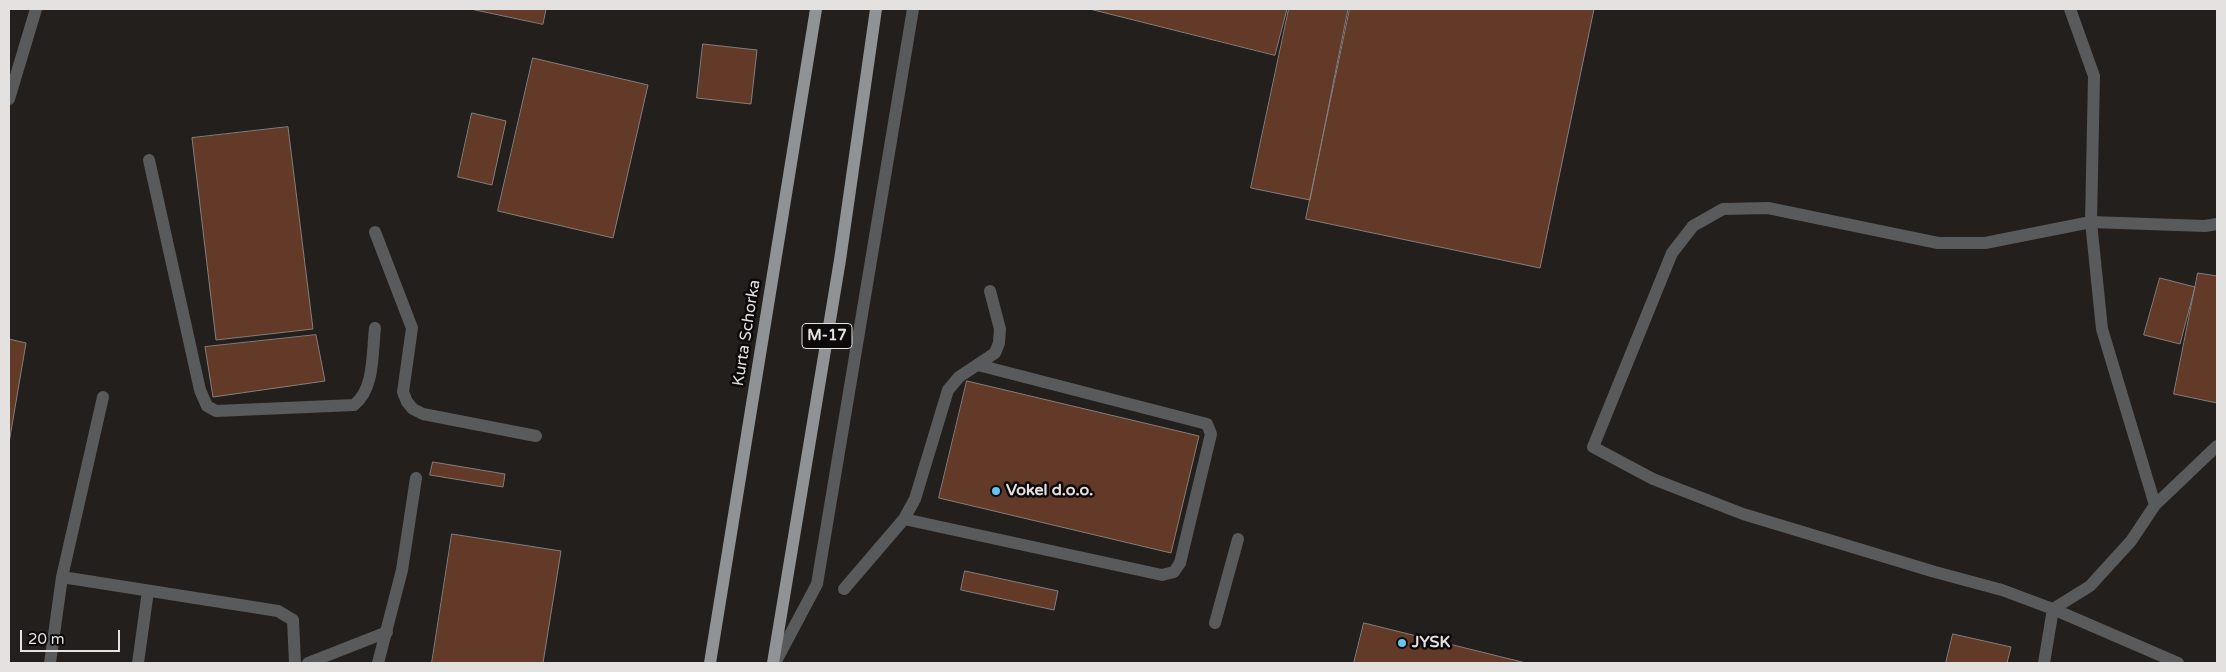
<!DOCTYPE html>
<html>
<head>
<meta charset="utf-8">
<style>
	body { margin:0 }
	#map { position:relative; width:2226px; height:672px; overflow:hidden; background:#231f1d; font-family:"Varela Round",sans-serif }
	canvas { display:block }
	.frame { position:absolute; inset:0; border:10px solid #e4e2e1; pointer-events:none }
	.scale { position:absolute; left:20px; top:630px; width:100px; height:22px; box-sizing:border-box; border:2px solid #e4e2e1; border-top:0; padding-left:6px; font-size:15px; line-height:18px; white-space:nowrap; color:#e4e2e1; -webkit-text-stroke:4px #0b0909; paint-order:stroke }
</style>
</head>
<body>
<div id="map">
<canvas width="2226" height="672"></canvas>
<div class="frame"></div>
<div class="scale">20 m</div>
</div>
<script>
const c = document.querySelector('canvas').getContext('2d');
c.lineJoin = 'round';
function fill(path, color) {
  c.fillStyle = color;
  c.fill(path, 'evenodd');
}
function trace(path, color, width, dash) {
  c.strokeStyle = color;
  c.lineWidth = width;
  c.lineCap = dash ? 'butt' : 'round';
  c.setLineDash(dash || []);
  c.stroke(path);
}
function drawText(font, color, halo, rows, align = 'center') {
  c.font = font + ' "Varela Round",sans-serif';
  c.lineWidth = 5;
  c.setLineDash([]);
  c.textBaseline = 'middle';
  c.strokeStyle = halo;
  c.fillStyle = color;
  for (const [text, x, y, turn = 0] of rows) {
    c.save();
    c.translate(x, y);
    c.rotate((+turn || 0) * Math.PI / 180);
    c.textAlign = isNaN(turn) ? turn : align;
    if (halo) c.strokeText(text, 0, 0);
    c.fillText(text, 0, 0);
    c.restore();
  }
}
const building = new Path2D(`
	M471,9H546L543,24Z
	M1090,9H1287L1275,55Z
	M1289,9H1348L1310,200L1251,188Z
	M1350,9H1594L1540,268L1306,219Z
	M703,44L757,50L751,104L697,98Z
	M533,58L648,85L613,238L498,211Z
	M472,113L506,121L492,185L458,177Z
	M288,127L313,329L216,340L192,138Z
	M2198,273L2217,276V403L2174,394Z
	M2160,278L2195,287L2180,344L2144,335Z
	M316,335L325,381L213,397L205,347Z
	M9,339L26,343L9,443Z
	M967,381L1199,436L1171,553L939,498Z
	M433,462L505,474L503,487L430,475Z
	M452,534L561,551L543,663H432Z
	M965,571L1058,591L1054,610L961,590Z
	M1364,623L1526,663H1354Z
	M1953,634L2011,647L2007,663H1946Z`);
fill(building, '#623a27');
trace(building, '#837e7c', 1);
trace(new Path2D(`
	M2070,9L2094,76L2091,222L1985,243H1938L1768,208L1723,209L1693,226L1672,253L1593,447L1653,479L1743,514L1935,572L2002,590L2053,609L2178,663
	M9,99L36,9
	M149,160L200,390L207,406L216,411L354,405C375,389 372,352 375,328
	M375,232L412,328L403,392L407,402L413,409L423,414L536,436
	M103,397L62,577L278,611L293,620L295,663
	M2155,505L2102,329L2091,222L2205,226L2217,224
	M904,519L1162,575L1174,572L1180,563L1211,434L1207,424L978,365
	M844,589L904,519L915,499L948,390L959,377L995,353L999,343L1000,329L990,291
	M1215,623L1238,539
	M50,663L62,577
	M138,663L148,591
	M308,663L387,632
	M378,663L402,570L416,478
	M775,663L817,584L913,9
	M2044,663L2053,609L2090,586L2131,541L2155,505L2217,446`), '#585a5b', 12);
trace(new Path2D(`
	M710,663L816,9
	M773,663L840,260L876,9`), '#8f9395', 12);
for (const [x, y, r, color] of [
	[996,491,5,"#64c5ee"],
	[1402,643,5,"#64c5ee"]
]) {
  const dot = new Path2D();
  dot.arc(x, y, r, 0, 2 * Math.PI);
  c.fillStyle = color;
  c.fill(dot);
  trace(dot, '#0b0909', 2);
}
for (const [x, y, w] of [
	[827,336,50]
]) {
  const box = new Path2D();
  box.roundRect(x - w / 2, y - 12.5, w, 25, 4);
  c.fillStyle = '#0b0909';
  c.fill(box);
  trace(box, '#e4e2e1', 1);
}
drawText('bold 15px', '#e4e2e1', null, [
	["M-17",827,336]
]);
drawText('16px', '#e4e2e1', '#0b0909', [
	["Kurta Schorka",747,333,-81]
]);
drawText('bold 16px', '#e4e2e1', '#0b0909', [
	["Vokel d.o.o.",1006,491],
	["JYSK",1412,643]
], 'left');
</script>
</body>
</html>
